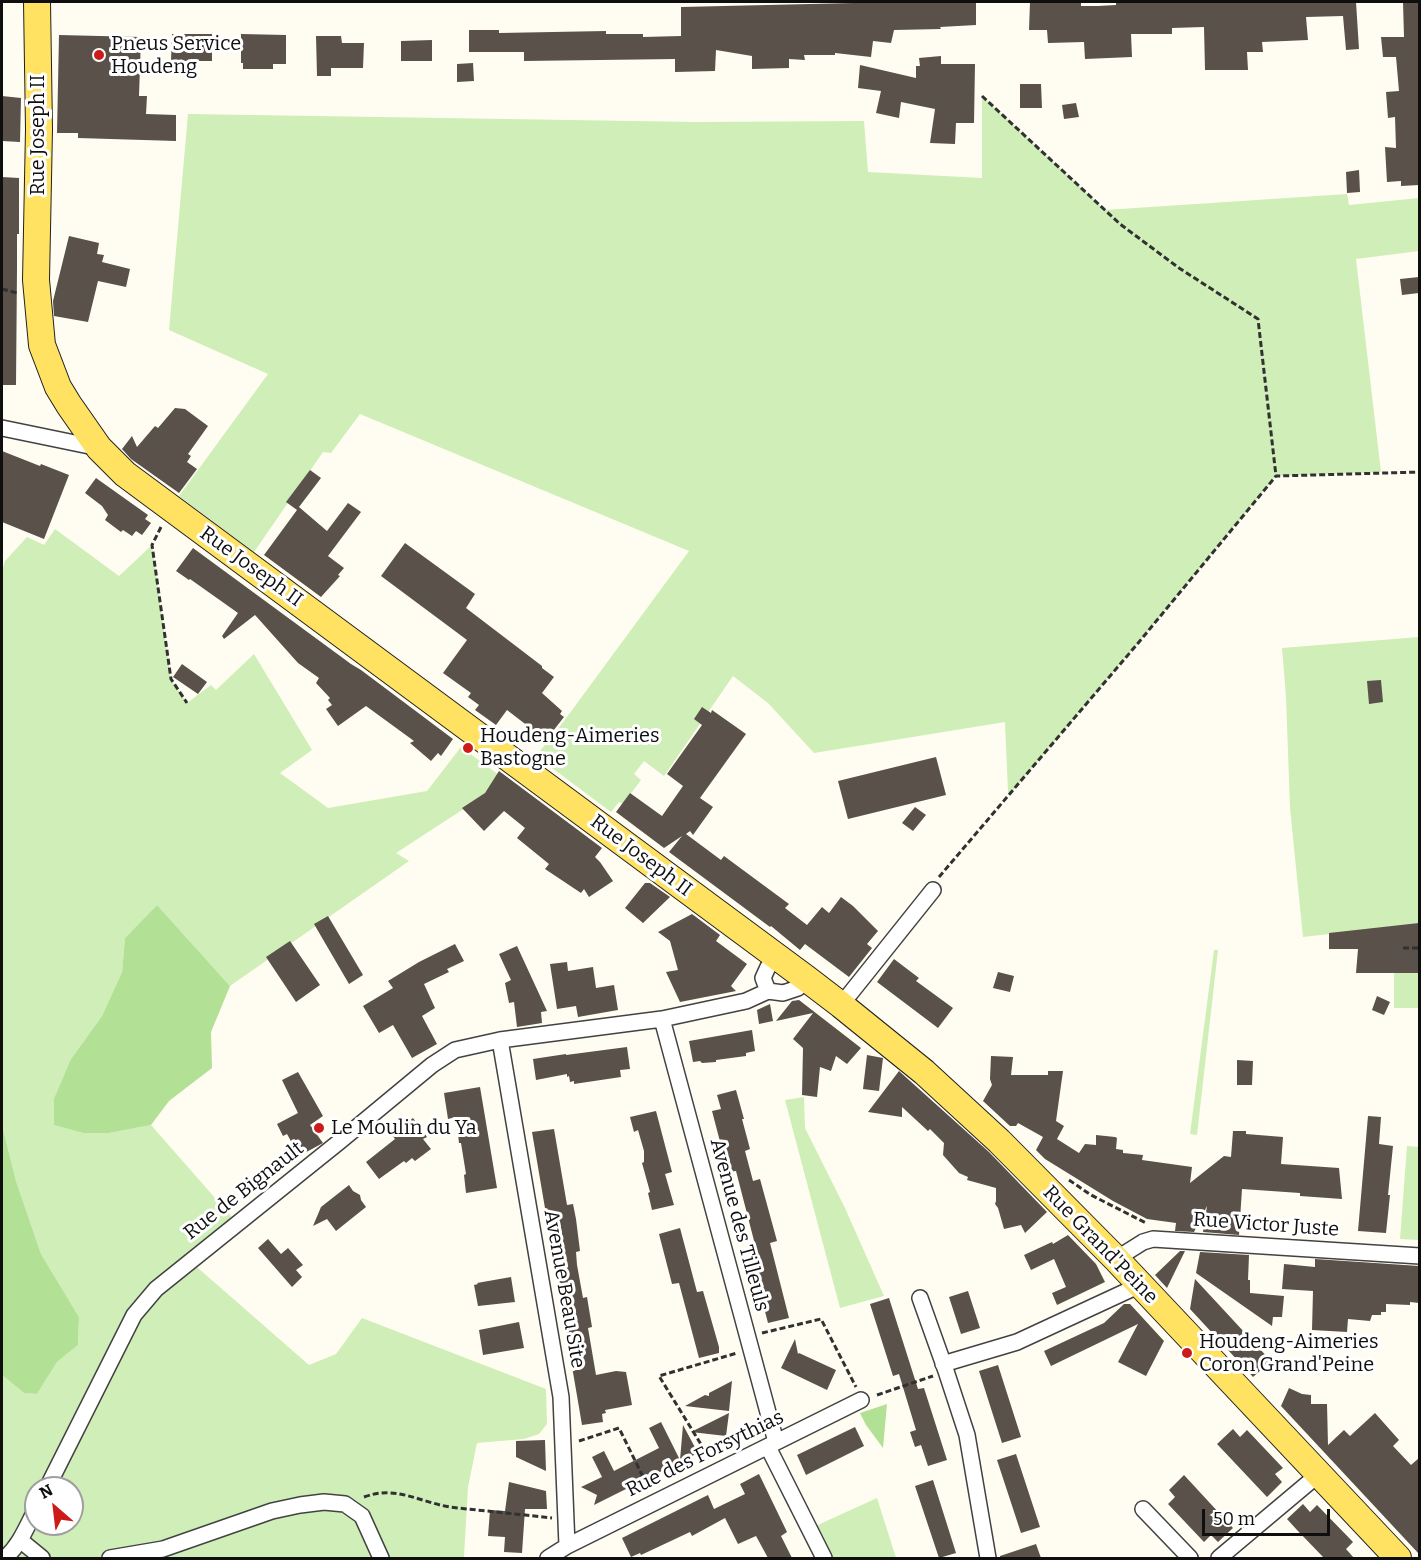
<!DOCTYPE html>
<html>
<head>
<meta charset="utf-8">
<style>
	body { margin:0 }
	#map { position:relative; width:1421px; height:1560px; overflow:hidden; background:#fffdf1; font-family:Bitter,serif }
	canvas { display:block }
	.frame { position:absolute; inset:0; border:3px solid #0f0f0f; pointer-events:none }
	.north { position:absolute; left:24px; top:1476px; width:60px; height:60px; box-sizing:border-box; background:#fff; border:2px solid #9f9f9f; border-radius:50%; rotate:332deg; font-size:16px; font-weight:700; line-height:24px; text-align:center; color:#0f0f0f }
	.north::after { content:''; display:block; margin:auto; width:21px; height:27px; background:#cc1c1a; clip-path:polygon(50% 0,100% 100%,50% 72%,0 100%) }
	.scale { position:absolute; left:1202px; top:1509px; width:128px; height:27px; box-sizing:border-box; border:3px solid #0f0f0f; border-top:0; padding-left:8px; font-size:18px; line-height:21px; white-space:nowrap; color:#0f0f0f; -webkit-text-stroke:4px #fff; paint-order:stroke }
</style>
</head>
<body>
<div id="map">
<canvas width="1421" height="1560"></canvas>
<div class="frame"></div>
<div class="north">N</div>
<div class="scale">50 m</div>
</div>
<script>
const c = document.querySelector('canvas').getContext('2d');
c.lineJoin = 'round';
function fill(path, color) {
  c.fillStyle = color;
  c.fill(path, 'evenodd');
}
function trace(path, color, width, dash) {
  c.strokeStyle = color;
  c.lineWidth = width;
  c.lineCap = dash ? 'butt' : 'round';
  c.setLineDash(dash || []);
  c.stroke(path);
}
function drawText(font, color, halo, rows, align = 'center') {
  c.font = font + ' Bitter,serif';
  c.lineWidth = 6;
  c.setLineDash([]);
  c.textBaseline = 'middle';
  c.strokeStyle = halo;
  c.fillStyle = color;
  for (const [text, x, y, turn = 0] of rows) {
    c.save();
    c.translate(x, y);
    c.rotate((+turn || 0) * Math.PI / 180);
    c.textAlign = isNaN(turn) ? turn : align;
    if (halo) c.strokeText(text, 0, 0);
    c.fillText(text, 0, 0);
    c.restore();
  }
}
fill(new Path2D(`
	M982,96L1105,210L1347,194L1349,205L1419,198V251L1356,259L1381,472L1276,476L1139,642L1010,794L1008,792L1005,722L814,753L768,703L733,676L664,776L644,761L634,774L641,780L623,804L619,802L611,812L536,756L564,721L689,551L360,414L331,453L323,452L254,552L179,496L268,374L169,330L188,114L696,122L864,121L868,172L982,178Z
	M55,529L119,576L152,545L171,680L187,703L211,685L216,690L254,654L312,750L280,773L328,808L427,791L461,747L499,775L484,794L462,810L396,853L409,861L230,986L157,905L125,938L122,972L102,1016L71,1059L55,1125L83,1133H109L151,1125L237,1223L190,1261L309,1365L336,1354L362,1318L546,1389L547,1424L539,1434L524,1439L477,1443L468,1487L464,1557L467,1558H2V1375L24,1393L37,1394L57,1362L78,1345L79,1317L41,1254L16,1181L2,1125V571L5,561L27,537L44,545ZM36,1488H72V1524H36Z
	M1419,637V924L1303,937L1290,808L1286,697L1282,648Z
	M1214,950H1218L1197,1135L1190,1134Z
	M1419,973V1008H1394V973Z
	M804,1097L805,1128L845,1208L884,1296L840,1308L785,1100Z
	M1407,1146L1419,1147V1240L1400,1239Z
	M877,1498L896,1558H824L809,1529Z`), '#d0eeb7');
fill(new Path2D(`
	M157,905L230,986L211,1032L212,1068L169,1101L151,1125L109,1133H83L54,1125V1099L71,1059L102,1016L122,972L125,938Z
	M2,1125L16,1181L41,1254L79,1317L78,1345L57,1362L37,1394L24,1393L2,1375Z
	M887,1404L883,1448L866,1425L860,1413Z`), '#b2e095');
fill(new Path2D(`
	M896,2H976V25L940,27L941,29L894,30L891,43L873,41L871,57L835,53V55H804L805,60L789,59V68L752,69V56L716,50L715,71L675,72V59L524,61V52H469V30H499V33L606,31V34H643V37L681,36V7Z
	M1030,2H1081V6H1098L1116,5V2H1356L1359,49L1346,50L1343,16L1306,17L1308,40L1262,42L1263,52H1247L1248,70H1205L1204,27L1172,28V34H1131L1132,57L1085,59L1084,42L1048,43L1047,30H1029Z
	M1403,2H1419V185L1401,186V181L1387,182L1385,147L1396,148L1395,117L1388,118L1386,92L1399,91L1396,57H1383L1381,37H1404Z
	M172,34H212V61H171Z
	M241,34L286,35V64H273V69H243V63H241Z
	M59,35L141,37L139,96H147L146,114L176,115V141L78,138V133H57Z
	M316,36H341L342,43H364L363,68H331V76H317Z
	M432,40V61H401V41Z
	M941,56V64H975L974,123H956L955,144L930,143L935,109L901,102L899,118L876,113L881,91L858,88L860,65L916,78V66H920L919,58Z
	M473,63L474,81L457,82V64Z
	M1020,84H1041L1042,108H1020Z
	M2,96L21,98L20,142L2,141Z
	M1076,103L1079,117L1064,119L1062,105Z
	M1359,170L1360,192L1347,193L1346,172Z
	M2,177L19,178V234H17V268L16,385H2Z
	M69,236L99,243L97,254L104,255L102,262L130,269L126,287L98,281L88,322L54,316L53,301Z
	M1419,277V293L1402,295L1400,279Z
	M175,408L185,409L208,426L188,454L191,456L187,462L197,469L179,493L131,459L122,449L132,436L137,447L155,426L158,428Z
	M2,451L40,466L41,464L69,475L44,539L2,522Z
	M310,470L321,478L299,507L327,531L348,503L361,512L328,556L344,568L338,575L340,576L321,597L264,555L297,510L286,502Z
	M96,478L148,515L145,519L151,523L142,535L136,531L132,536L123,530L121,532L105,520L108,515L102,506L85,493Z
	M405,543L475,594L466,608L542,666V668L554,677L542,693L562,711L560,714L564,717L546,740L507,710L496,725L475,710L479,705L468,697L471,693L443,673L467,640L381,576Z
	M193,548L351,664L361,670L453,739L441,756L438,753L431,761L410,743L414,741L366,706L338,726L326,709L332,705L328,700L330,698L316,683L319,678L298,663L255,615L224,639L222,636L238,613L190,579L189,580L176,571Z
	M182,664L207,682L198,694L173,677Z
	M1381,680L1383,702L1369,704L1367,681Z
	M702,707L711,713L712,710L746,734L700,798L713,807L693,835L690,831L686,834L721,860L724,856L789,904L785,908L807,925L822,907L829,913L841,897L853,906L878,931L867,944L872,948L849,977L805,944L800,950L771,926L770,927L669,852L682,836L664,848L616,812L630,793L662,816L683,786L667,774L702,725L694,719Z
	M936,757L946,795L848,819L838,781Z
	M499,771L602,848L595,857L600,862L613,881L589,897L584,889L581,893L545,869L549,864L517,838L525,828L504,811L484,831L462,808L485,793Z
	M915,807L926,815L913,831L902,823Z
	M645,883H650L670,897L643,923L625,908Z
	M692,914L720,935L716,941L747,964L731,986L736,991L680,1002L666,972L678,970L670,941L658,932Z
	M328,916L363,975L349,984L314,924Z
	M1419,923V973H1356L1358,949H1329V933Z
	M290,941L320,985L296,1002L266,957Z
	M455,944L464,961L447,969L449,972L424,984L435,1008L422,1016L437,1044L412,1058L393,1025L379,1033L363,1006L393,988L388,981L419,962Z
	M517,946L547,1011L541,1012L542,1023L517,1027L514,1002L509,1003L505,983L511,980L499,954Z
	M894,959L919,978L916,981L953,1008L938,1028L877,982Z
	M567,962L568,971L593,967L596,988L614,985L618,1010L578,1017L576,1006L557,1009L550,964Z
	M998,972L1014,976L1010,992L993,988Z
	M1377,996L1390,1002L1384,1015L1372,1010Z
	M799,1000L861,1048L847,1064L836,1056L831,1071L820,1067L817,1097L802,1095L803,1048L793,1039L813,1013L776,1021L792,1001Z
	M770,1004L773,1021L759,1024L757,1010Z
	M752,1030L755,1051L746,1053V1056L716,1060V1062L702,1063L700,1061L693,1062L689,1041Z
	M627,1047L630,1069L620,1070L621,1077L574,1084V1081L570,1082L569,1076L567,1077V1074L536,1080L533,1059L566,1054V1055Z
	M867,1055L883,1058L879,1091L863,1089Z
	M991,1056L1013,1057L1011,1075H1048V1071H1063L1056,1121L1064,1126L1057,1139L1079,1153L1085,1144L1096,1145V1135L1115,1137L1117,1138L1116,1149L1123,1150V1153L1143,1155L1142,1160L1192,1167L1190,1183L1224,1156L1231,1157L1233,1131H1246V1134L1283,1137L1281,1164L1339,1168L1342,1199L1300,1196V1193L1242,1189L1239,1235L1203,1232L1207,1206L1194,1232L1175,1231L1176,1223L1147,1219L1113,1201L1045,1159L1036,1150L1043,1137L1018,1123L1016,1126H1010L983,1101L992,1085L990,1079Z
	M1237,1060L1253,1061L1252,1085H1237Z
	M899,1071L989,1152L1047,1212L1025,1233L1021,1225L1004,1229L998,1208L995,1204L996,1201V1188L967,1180L968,1177L959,1173L943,1155L944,1143L930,1129L928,1131L902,1107V1117L868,1112Z
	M298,1072L323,1116L310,1125L323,1143L299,1156L287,1134L283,1136L277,1124L298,1113L282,1080Z
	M480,1087L497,1188L466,1193L464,1175L466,1174L461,1143H459L456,1117L448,1119L444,1093Z
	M736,1090L744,1119H742L750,1149L745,1151L753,1181L760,1179L777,1241L770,1243L789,1318L768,1323L752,1261L759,1260L736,1171L728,1172L712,1111L721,1109L717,1095Z
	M656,1111L672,1172L665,1174L674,1205L652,1210L648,1193L650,1192L642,1163L644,1162V1151L638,1130L634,1132L630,1117Z
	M1368,1116L1381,1117L1379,1144L1393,1146L1388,1195H1390L1386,1233L1358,1231Z
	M413,1118L427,1137L423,1139L431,1149L415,1161L412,1158L406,1163L404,1161L379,1179L366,1162L395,1139L392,1135Z
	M554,1129L567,1205L573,1204L576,1219L580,1251L576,1252L577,1265L583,1298L587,1297L592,1327L588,1328L596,1375L616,1371L626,1372L632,1405L605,1410L606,1413L602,1414L603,1422L582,1425L532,1132Z
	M349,1185L353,1191L360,1195L361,1200L366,1207L336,1231L327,1219L313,1226L321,1207Z
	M680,1228L697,1292L703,1291L719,1347V1353L699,1358L679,1283L672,1284L659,1234Z
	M1068,1235L1096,1264L1105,1282L1057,1305L1052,1293L1066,1287L1054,1259L1031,1270L1024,1255L1052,1242L1053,1244Z
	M268,1239L281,1254L288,1248L303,1265L296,1270L302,1277L292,1287L258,1248Z
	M1180,1251H1185L1167,1288L1155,1275Z
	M1200,1252L1249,1255L1248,1280H1250V1293L1284,1296L1282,1317H1273L1272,1326L1196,1273Z
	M1315,1259L1419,1266V1303L1410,1302V1305L1386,1304V1312H1381V1315H1372L1370,1321L1348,1319L1347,1332L1312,1330L1313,1291L1282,1289L1284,1264L1315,1267Z
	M511,1277L515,1302L478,1306L474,1285L478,1284L477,1283Z
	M1195,1279L1271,1361L1253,1377L1190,1309Z
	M968,1291L980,1328L961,1334L949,1297Z
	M889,1298L918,1389L924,1388L947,1460L928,1466L921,1445L915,1447L910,1432L916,1430L899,1374L893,1376L870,1304Z
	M1124,1304H1130L1164,1341L1146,1376L1118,1362L1138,1324L1051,1366L1044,1351L1104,1323Z
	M519,1322L524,1348L483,1355L479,1330Z
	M795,1339L798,1354L799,1353L836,1370L827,1390L781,1368Z
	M998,1365L1021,1437L1002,1443L979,1371Z
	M732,1381L729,1411L685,1406L705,1395L709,1396V1393Z
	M1289,1388L1302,1394L1311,1395V1404H1327L1328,1445L1344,1430L1350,1436L1375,1413L1399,1440L1393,1446L1411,1465L1419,1458V1554L1281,1406Z
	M729,1413L726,1436L691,1432Z
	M661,1422L680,1460L683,1425L698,1453L594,1505L597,1495L581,1487L602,1477L592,1457L604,1451L614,1471L659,1448L649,1428Z
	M855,1427L864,1446L806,1475L797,1455Z
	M1233,1429L1240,1437L1247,1430L1283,1468L1275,1474L1282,1482L1267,1497L1217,1444Z
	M545,1440L546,1471L516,1457V1441Z
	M1016,1454L1040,1527L1021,1533L997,1460Z
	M759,1474L787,1532L781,1536L792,1558H768L756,1536L738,1544L725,1518L692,1536L690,1532L641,1555L640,1553L631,1557L622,1538L708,1495L714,1509L745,1494L740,1484Z
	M1184,1475L1233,1528L1218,1542L1211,1535L1204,1542L1168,1504L1175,1497L1169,1490Z
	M933,1480L956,1553L939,1558L915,1486Z
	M509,1482L546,1491L547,1509H525L522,1553L504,1552L505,1537L488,1536L490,1510L505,1511Z
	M1303,1504L1310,1512L1317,1505L1353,1542L1346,1549L1354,1558H1324L1297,1530L1287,1519Z
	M1036,1544L1041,1558H1000V1556Z`), '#59514a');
const minor = new Path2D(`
	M2,428L99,448
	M768,991L763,978L768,967L778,958
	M841,1005L933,890
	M662,1019L776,1442
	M500,1040L561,1397L567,1546
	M1116,1259L1143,1242L1153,1239L1420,1256
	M920,1298L946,1371L967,1435L988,1558
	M943,1364L1017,1342L1140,1285
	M768,1447L824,1558
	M47,1488L134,1315L156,1289L339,1142L432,1065L455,1050L500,1040L662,1019L746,1001L768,991L783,993L798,988L807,979
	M1143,1509L1190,1558
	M20,1540L42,1558
	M5,1558C20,1545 27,1526 36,1509
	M110,1558L163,1549L272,1511L300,1505L324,1502L345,1504L362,1516L381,1558
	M548,1558L567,1546L861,1400
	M1219,1558L1319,1474`);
const primary = new Path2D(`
	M37,2L39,129L36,280L42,345L58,387L69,405L99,448L125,474L807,979L841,1005L924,1072L999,1141L1116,1259L1398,1558`);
trace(minor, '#424242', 18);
trace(primary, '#202020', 28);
trace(new Path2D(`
	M982,96L1120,224L1179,268L1258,319L1276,476
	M2,289L17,293
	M161,527L152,545L171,679L187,703
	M939,877L1139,642L1276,476L1420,472
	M1403,948H1420
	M1069,1180L1091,1195L1146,1223
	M762,1333L821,1319L856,1387
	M877,1395L933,1376
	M579,1441L619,1428L649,1489
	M710,1459L659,1376L737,1353
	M364,1497C396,1485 419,1502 450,1507C484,1511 518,1514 552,1518`), '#313131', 3, [6, 3]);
trace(minor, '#fff', 15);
trace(primary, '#ffe261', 26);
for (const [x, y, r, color] of [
	[99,55,6,"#cc1c1a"],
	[468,748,6,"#cc1c1a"],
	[319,1128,6,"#cc1c1a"],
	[1187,1353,6,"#cc1c1a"]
]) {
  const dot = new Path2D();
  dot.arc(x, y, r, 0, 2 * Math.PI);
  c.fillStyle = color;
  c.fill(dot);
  trace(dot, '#fff', 2);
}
drawText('20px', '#0f0f0f', '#fff', [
	["Pneus Service",111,44],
	["Houdeng",111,67],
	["Houdeng-Aimeries",480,736],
	["Bastogne",480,759],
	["Le Moulin du Ya",331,1128],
	["Houdeng-Aimeries",1199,1342],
	["Coron Grand'Peine",1199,1365]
], 'left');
drawText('20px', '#0f0f0f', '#fff', [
	["Rue Joseph II",38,135,-90],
	["Rue Joseph II",251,567,36],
	["Rue Joseph II",641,856,37],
	["Rue de Bignault",244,1191,-38],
	["Avenue des Tilleuls",739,1225,75],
	["Rue Victor Juste",1266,1225,4],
	["Rue Grand'Peine",1100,1245,46],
	["Avenue Beau Site",564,1289,80],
	["Rue des Forsythias",705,1454,-26]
]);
</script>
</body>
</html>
